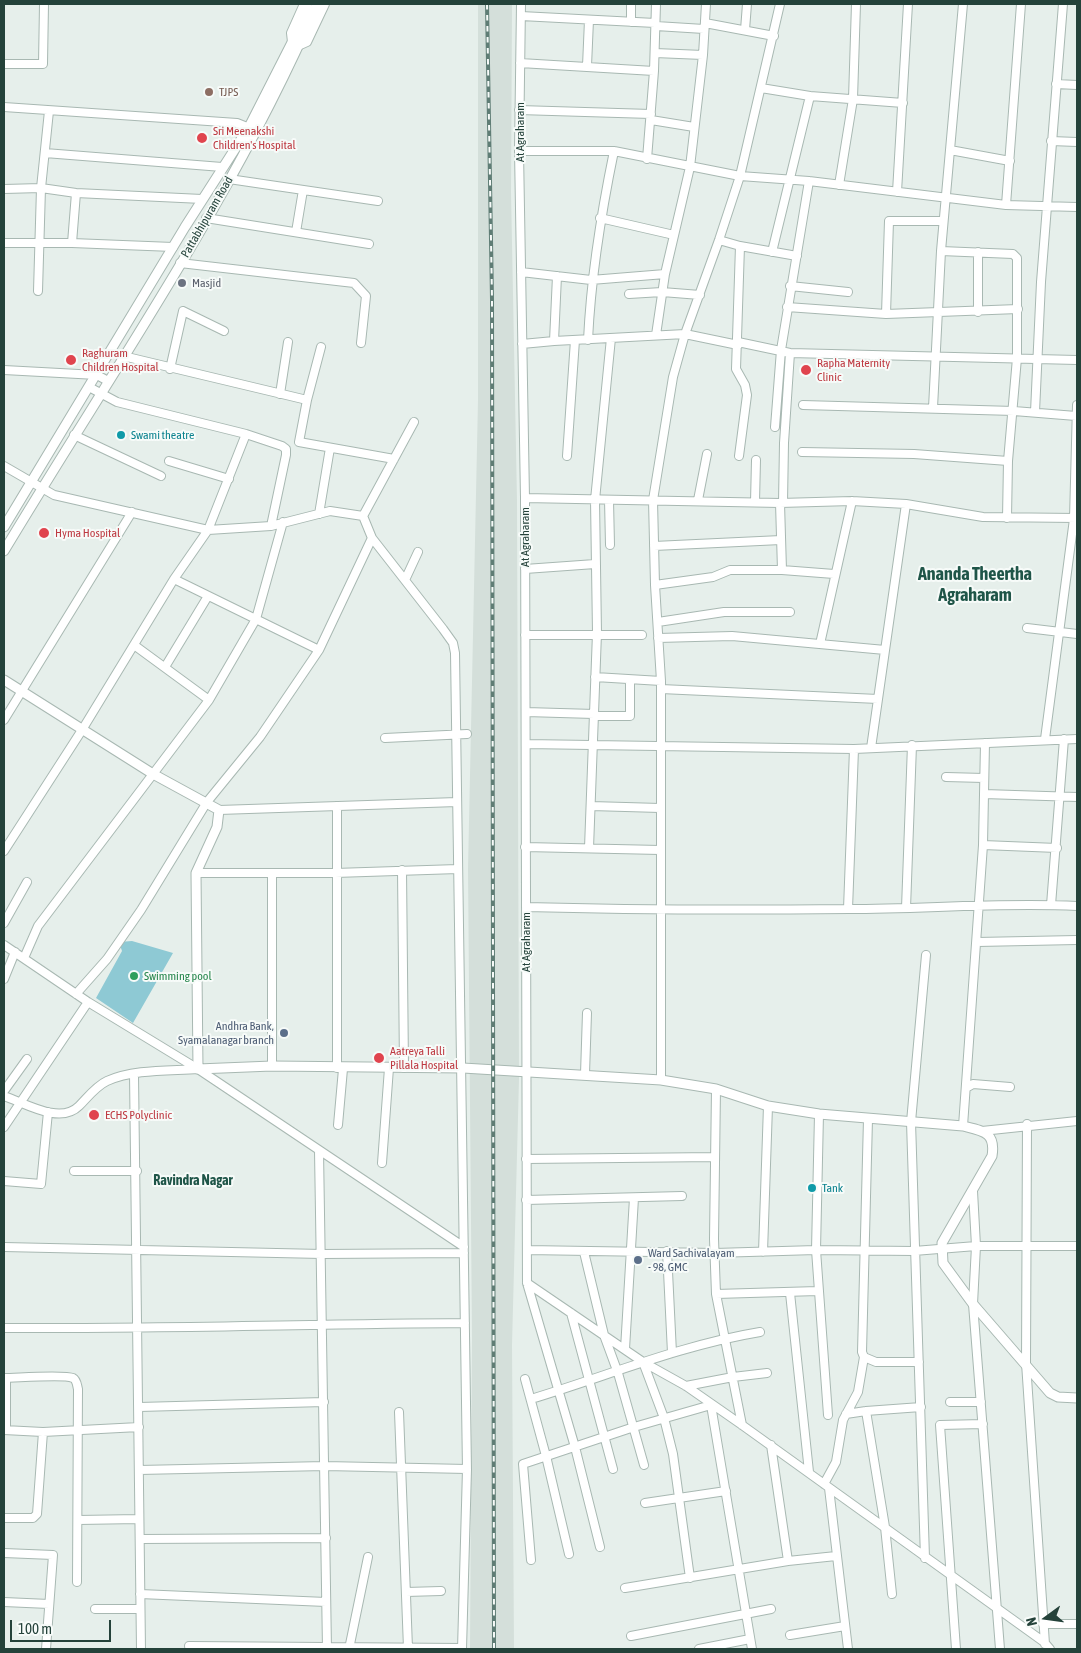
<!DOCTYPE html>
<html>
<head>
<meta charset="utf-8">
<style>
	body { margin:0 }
	#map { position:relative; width:1081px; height:1653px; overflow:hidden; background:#e6efeb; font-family:"Asap Condensed",sans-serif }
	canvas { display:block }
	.frame { position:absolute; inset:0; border:5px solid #24423a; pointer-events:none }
	.north { position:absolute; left:1021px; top:1593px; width:50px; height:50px; -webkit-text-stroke:4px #f7fbf9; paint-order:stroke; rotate:256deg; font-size:14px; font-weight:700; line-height:20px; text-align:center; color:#24423a }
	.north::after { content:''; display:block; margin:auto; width:18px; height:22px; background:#24423a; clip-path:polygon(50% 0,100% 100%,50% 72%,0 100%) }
	.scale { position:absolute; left:10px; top:1620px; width:101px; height:22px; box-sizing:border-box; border:2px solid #24423a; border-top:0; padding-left:6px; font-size:15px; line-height:18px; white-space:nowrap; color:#24423a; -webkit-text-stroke:4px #f7fbf9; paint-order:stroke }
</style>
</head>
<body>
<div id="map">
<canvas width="1081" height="1653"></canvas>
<div class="frame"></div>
<div class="north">N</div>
<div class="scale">100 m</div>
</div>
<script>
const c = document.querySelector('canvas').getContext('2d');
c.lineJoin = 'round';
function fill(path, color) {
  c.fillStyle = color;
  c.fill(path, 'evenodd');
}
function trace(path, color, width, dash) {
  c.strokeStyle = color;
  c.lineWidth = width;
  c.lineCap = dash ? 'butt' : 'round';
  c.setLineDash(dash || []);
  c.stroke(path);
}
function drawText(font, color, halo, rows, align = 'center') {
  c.font = font + ' "Asap Condensed",sans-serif';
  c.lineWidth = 4;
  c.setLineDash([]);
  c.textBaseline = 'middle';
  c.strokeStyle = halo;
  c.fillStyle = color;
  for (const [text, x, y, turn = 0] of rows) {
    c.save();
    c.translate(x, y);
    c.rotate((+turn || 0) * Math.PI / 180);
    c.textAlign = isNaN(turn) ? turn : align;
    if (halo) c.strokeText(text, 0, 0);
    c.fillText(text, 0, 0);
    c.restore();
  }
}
fill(new Path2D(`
	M478,4H512L511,192L517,500L519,1079L512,1345L514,1649H470L472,1338L468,869L478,400Z`), '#d4dfda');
fill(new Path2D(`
	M132,941L173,953L133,1023L96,998L122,951L119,942Z`), '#8ec9d4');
const minor = new Path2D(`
	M521,4L519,151L525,498L527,1283L643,1362L686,1386L742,1425L1044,1642L1050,1649
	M521,16L655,23
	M631,22V4
	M705,23L774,36
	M656,26L704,29
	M745,30L747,4
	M292,42L291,33L304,4
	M298,46L307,42L325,4
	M655,53L703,55
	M520,63L654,71
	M4,64H43L44,4
	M587,66L589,20
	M1056,84L1077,85
	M761,88L810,96L903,103
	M4,107L237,123L252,129
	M519,110L651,114
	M651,120L694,127
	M1051,141L1077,142
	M950,150L1010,161
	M519,151H614L740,176L809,181L1006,205L1077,207
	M45,153L222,167
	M647,159L654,71L656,4
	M229,179L378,201
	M839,185L853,99L856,4
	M4,189L41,188L76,193L202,199
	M897,192L908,4
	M1006,205L1021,4
	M206,218L369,244
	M600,218L674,235
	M296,232L303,190
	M719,240L740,246L797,256
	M4,243H72L173,247
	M72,243L76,193
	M941,251L1013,254L1017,258V358L1008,461L1007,518
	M772,252L810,96
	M180,263L354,283L366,296L361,343
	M521,272L591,280L665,274
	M557,276L554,341L685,334L738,345
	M790,286L848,292
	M38,291L41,188L49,111
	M629,294L662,292L700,295
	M787,307L886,314L1018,309
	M978,312V252
	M886,314L889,221H943
	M656,335L665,274L690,167L703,55L706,4
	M588,340C591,276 601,214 614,151
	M738,342L790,353L1077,360
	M522,344L554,341
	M123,356L307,400L299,442L394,459
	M170,369L183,311L224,331
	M4,370L97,375L108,381
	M89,387L117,402L246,434L282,446L286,449V455L271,526
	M280,394L288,342
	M307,400L321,347
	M803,405L1014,411L1076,416
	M933,408L941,251L963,4
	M1035,412L1041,282L1063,4
	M414,422L363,516L372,538L443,629L453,643L455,653L467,1469L462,1649
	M775,427L781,350L809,181
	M74,435L161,476
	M802,452L914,454L1008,461
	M567,456L575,340
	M739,456L747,395L745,385L736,369L740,246
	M169,461L229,479
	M4,466L54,495L208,530L271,526L330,511L363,516
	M525,498L780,503L852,501L906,504L983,517L1077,518
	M609,500L610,545
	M698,500L707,454
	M755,502L756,460
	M780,503L782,570
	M783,503L784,443L790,353
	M319,514L330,448
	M654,546L781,540
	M525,569L595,564
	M174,579L319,650
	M405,580L418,552
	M655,585L713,577L730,570H782L834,574
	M658,622L724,612H790
	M1027,628L1077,634
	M525,635H642
	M658,638L732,636L885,650
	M820,644L852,501
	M134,645L209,700
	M165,667L208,596
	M595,677L661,681
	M661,689L878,699
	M526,712L594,714
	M594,716H630V680
	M4,720L132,512
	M385,738L467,734
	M1045,739L1074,519L1077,405
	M526,744L854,749L1077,739
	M871,748L906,504
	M946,777L984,778
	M984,794L1077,797
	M591,806L660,808
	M219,810L457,802
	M983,845L1057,848
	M525,847L660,850
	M589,848L597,633L595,500L611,338
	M4,851L82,730L174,579L208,530L246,434
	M402,870L404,1068
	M196,873H335L458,869
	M1051,905L1064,739
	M526,907C634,910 742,910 849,909C925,909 1001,902 1077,906
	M906,908L912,745
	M848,909L854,749
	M4,923L27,882
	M977,942L1077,940
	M4,945L88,1002L198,1069L464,1247
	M24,958L38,926L209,700L256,619L283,522
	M4,979L15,952
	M76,994L107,959L141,910L207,802L260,737L319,650L372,538
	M272,1066V873
	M337,1068V806
	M134,1074L141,1649
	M585,1074L587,1013
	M661,1080V681L655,585L653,500L673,377L685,334L719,240L740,176L780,4
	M966,1088L973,1084L1010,1087
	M716,1089L714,1239L716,1294L742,1425
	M4,1091L27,1059
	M4,1096C25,1103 60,1125 79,1106C87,1098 96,1086 107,1081C134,1069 169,1071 198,1069
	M819,1114L816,1250L828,1415
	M1027,1124L1026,1363L1045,1644
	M338,1125L343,1069
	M963,1126L983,845L985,743
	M4,1127L88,1002
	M982,1131L1077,1121
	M319,1151L327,1649
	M526,1159L715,1157
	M382,1163L389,1068
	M74,1171H137
	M4,1181L41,1184L48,1112
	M973,1191L976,1246L973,1304L1000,1649
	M526,1200L682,1196
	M4,1247L322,1254L464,1253
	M527,1250L715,1253L816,1250L914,1251L976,1246H1077
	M667,1251L672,1353
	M584,1252L604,1335L618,1373L644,1465
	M763,1252L768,1106
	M527,1283L575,1447L600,1547
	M790,1293L809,1472
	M716,1294L818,1291
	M571,1313L613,1469
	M4,1328C158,1329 311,1324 465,1323
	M625,1349L634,1198
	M864,1357L876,1362H919
	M643,1362L664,1418L673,1454L690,1578
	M4,1378C16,1378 64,1374 73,1378C77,1380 77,1386 78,1389L77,1582
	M6,1378V1430
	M525,1379L546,1456L569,1554
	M686,1386L733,1377L767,1373
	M531,1399C607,1376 681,1345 760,1332
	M950,1402H981
	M139,1407L324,1402
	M399,1412L408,1648
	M846,1414L866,1411
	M4,1430L43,1432L139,1427
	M771,1445L788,1561
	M139,1470L325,1466L467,1469
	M824,1484L836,1462L843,1420L858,1392L864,1357L862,1352L868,1119
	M829,1488L848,1649
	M645,1503L726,1491
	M4,1518H33L37,1514L43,1432
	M78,1520L139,1519
	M140,1539L326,1538
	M4,1553L53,1555L46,1649
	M925,1558L911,1122L926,955
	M531,1560L523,1464L634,1427L711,1405L752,1649
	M625,1588L788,1561L836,1556
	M406,1592L441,1591
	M140,1594L326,1602
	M892,1594L885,1527L866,1411L921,1407
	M4,1602L49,1604
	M95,1609H140
	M1043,1624H1077
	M790,1635L845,1626
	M631,1636L771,1609
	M189,1646L462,1648
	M349,1649L368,1557
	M699,1649L750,1639
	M956,1649L940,1425L983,1424`);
const tertiary = new Path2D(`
	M4,527L185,227L249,127L309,9
	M4,551C112,371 234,197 317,4
	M4,680L153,774L219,810L217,827L196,873L198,1069L272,1066L463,1068L661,1080L716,1089L768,1106L819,1114L963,1126C983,1131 996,1132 992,1156L942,1243L943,1263L973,1304L1050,1393L1058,1397L1077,1398`);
trace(minor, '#a8b8b2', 10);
trace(tertiary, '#a8b8b2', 11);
trace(minor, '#fff', 8);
trace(tertiary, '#fff', 9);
const rail = new Path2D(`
	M487,4L492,299L494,1649`);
trace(rail, '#5f7d75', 4);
trace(rail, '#f7fbf9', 2, [5.5]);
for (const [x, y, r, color] of [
	[209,92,5,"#8d6e63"],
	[202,138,6,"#e0444e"],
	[182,283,5,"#6b7280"],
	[71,360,6,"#e0444e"],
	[806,370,6,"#e0444e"],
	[121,435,5,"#0f9aa8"],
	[44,533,6,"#e0444e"],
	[134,976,5,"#2e9e5b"],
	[284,1033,5,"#5c6f8a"],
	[379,1058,6,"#e0444e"],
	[94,1115,6,"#e0444e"],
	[812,1188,5,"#0f9aa8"],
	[638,1260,5,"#5c6f8a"]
]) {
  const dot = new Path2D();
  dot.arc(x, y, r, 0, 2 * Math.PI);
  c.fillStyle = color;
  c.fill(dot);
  trace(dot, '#f7fbf9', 2);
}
drawText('12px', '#785e54', '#f7fbf9', [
	["TJPS",219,92]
], 'left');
drawText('12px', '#be3a42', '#f7fbf9', [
	["Sri Meenakshi",213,131],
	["Children's Hospital",213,145],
	["Raghuram",82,353],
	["Children Hospital",82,367],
	["Rapha Maternity",817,363],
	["Clinic",817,377],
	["Hyma Hospital",55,533],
	["Aatreya Talli",390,1051],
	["Pillala Hospital",390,1065],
	["ECHS Polyclinic",105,1115]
], 'left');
drawText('12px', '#24423a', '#f7fbf9', [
	["At Agraharam",520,132,-90],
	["Pattabhipuram Road",207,217,-60],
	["At Agraharam",525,537,-90],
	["At Agraharam",526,942,-90]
]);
drawText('12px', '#5b616d', '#f7fbf9', [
	["Masjid",192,283]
], 'left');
drawText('12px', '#0d838f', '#f7fbf9', [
	["Swami theatre",131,435],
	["Tank",822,1188]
], 'left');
drawText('12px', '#27864d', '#f7fbf9', [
	["Swimming pool",144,976]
], 'left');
drawText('12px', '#4e5e75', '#f7fbf9', [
	["Andhra Bank,",274,1026],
	["Syamalanagar branch",274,1040],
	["Ward Sachivalayam",648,1253,"left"],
	["- 98, GMC",648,1267,"left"]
], 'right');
drawText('bold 14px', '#1f5548', '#f7fbf9', [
	["Ravindra Nagar",193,1181]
]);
drawText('bold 18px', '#1f5548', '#f7fbf9', [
	["Ananda Theertha",975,574],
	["Agraharam",975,595]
]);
</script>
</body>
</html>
